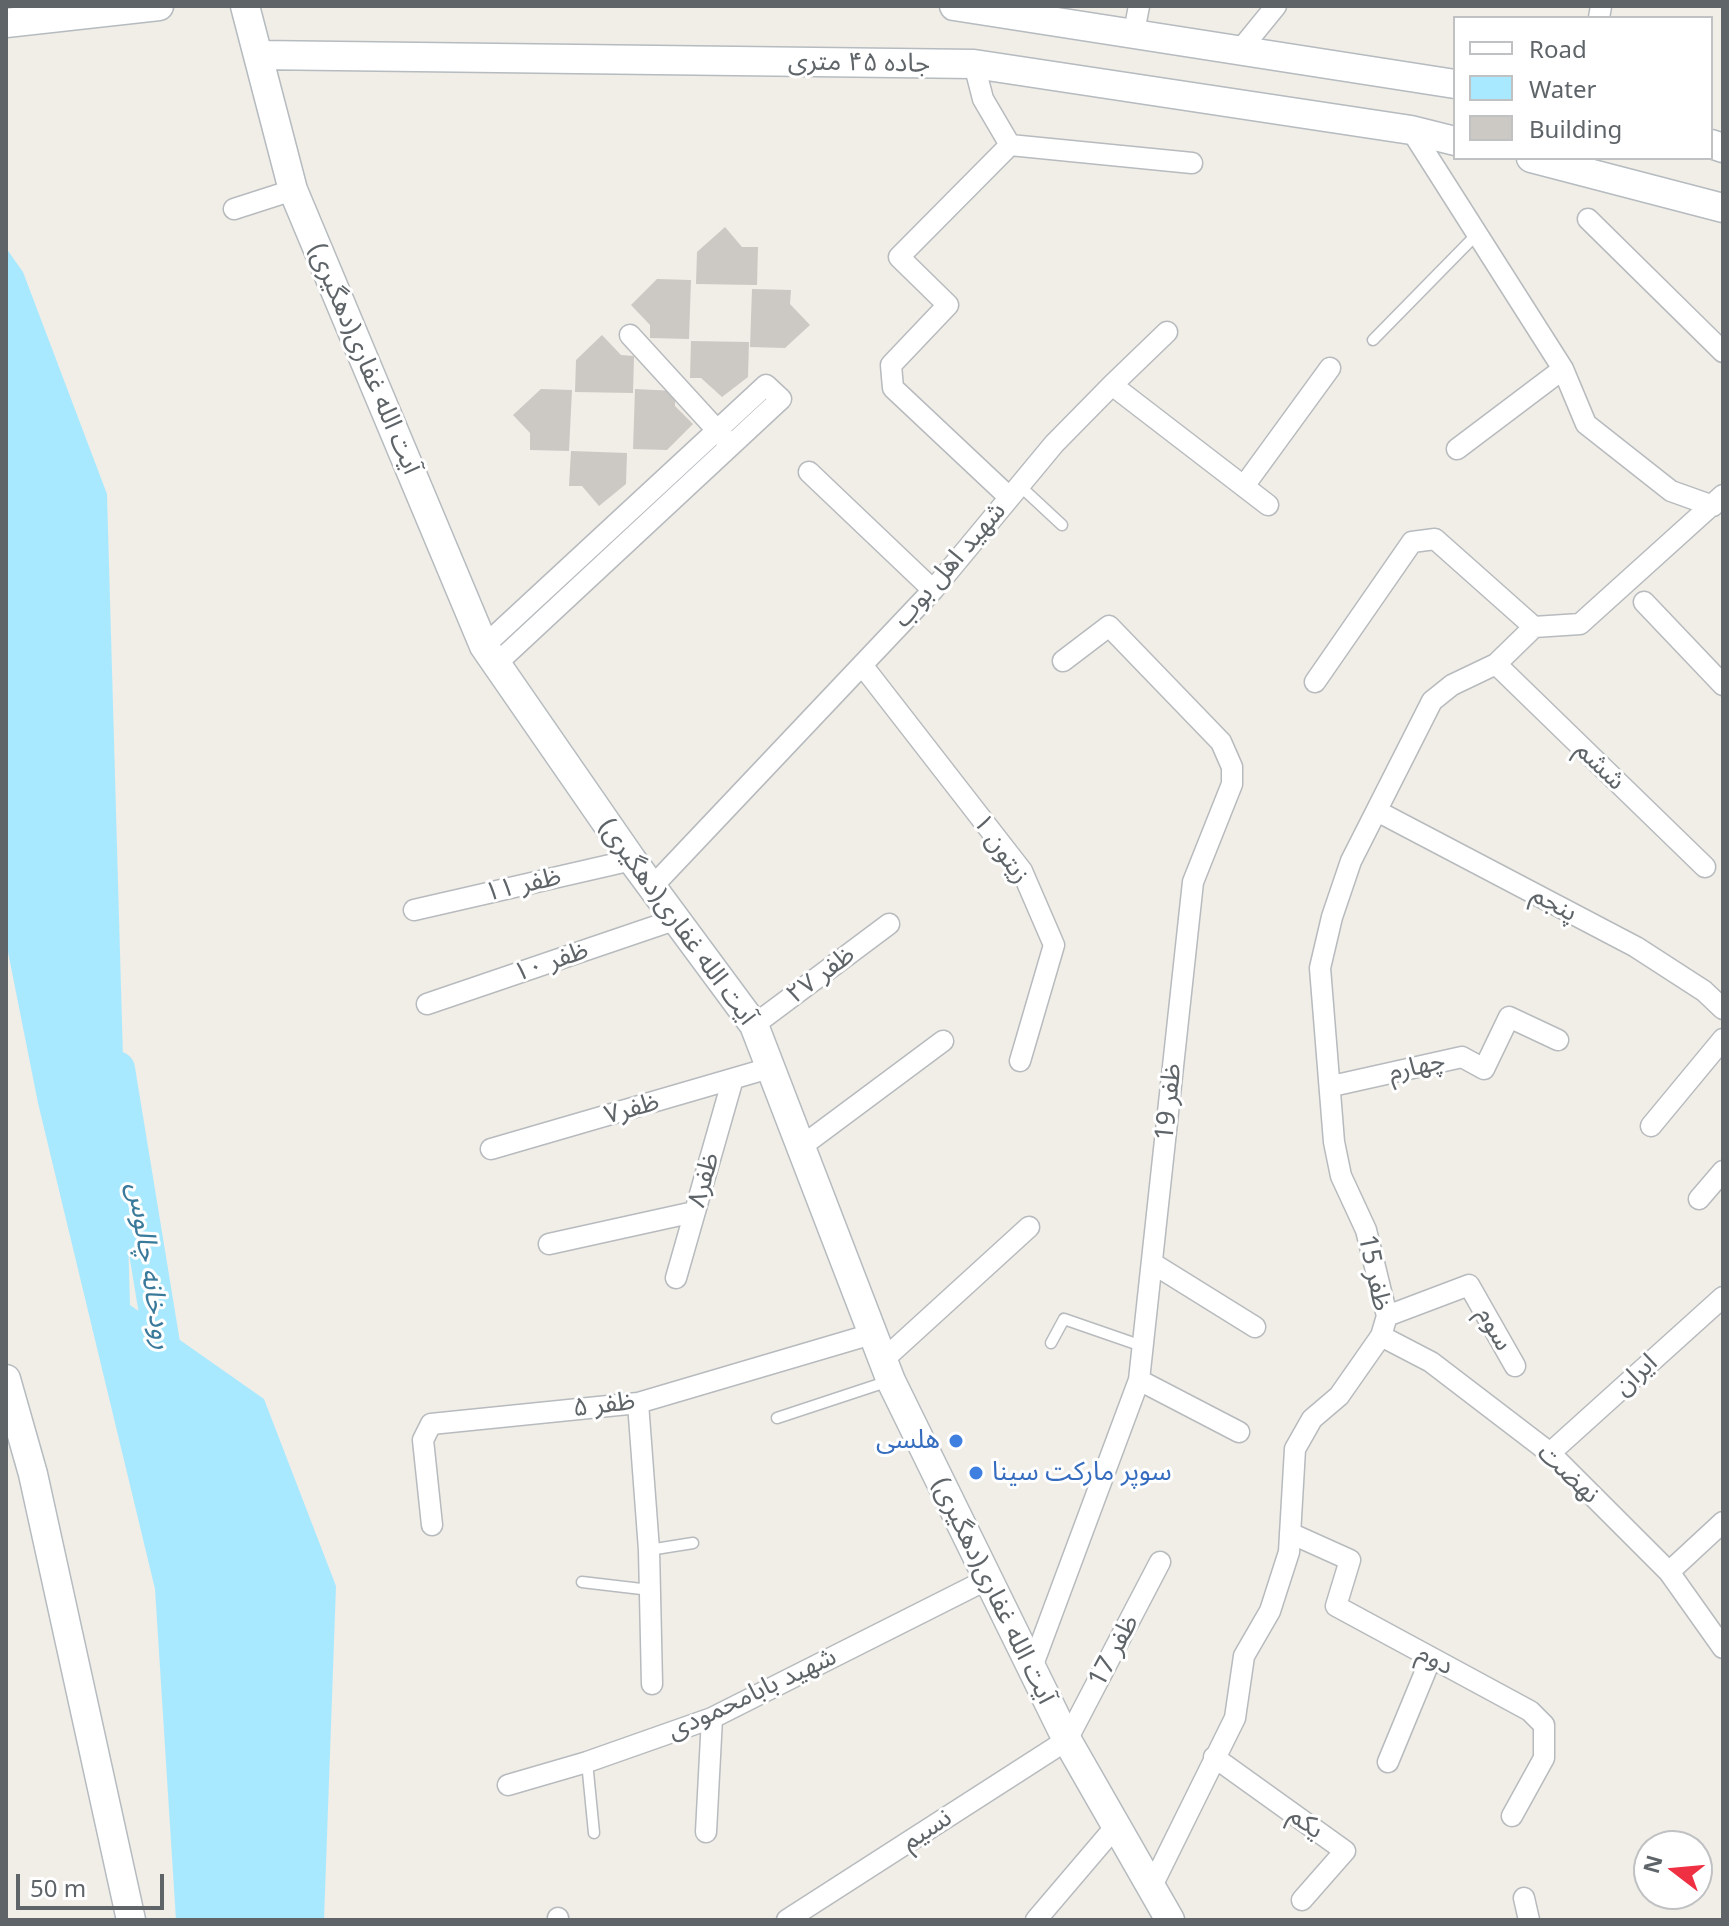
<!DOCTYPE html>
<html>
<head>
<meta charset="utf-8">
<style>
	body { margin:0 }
	#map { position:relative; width:1729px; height:1926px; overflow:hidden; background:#f1ede7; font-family:"Noto Sans",sans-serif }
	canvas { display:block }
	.frame { position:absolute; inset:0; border:8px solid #5e6468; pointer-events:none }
	.legend { position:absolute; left:1453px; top:16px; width:260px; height:144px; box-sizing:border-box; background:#fff; border:2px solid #bfc1c3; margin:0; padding:10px 14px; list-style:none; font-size:24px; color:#5e6468 }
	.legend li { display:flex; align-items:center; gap:16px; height:40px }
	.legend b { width:40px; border:2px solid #bfc1c3 }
	.north { position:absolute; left:1633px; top:1830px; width:80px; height:80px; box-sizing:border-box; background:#fff; border:2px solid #bfc1c3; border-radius:50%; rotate:286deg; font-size:22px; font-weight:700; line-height:32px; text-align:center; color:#5e6468 }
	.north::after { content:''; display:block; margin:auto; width:28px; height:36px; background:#ef2f42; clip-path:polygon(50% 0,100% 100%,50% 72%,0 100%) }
	.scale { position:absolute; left:16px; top:1874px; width:148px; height:36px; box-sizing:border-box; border:4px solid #5e6468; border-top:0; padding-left:10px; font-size:24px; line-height:28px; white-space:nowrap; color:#5e6468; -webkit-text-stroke:6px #fff; paint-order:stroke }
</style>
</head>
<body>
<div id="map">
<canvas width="1729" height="1926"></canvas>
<div class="frame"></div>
<ul class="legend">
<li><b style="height:10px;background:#fff"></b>Road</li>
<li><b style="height:22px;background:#a9e9ff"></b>Water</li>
<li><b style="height:22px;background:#ccc8c4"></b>Building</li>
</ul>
<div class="north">N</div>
<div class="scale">50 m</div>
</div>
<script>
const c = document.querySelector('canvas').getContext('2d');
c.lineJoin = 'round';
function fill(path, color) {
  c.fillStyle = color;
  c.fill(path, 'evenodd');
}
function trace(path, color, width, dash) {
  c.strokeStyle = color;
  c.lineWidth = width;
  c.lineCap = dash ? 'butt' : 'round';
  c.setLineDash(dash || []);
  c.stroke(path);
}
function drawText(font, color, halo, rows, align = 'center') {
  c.font = font + ' "Noto Sans","Noto Sans Arabic",sans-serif';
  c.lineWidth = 6;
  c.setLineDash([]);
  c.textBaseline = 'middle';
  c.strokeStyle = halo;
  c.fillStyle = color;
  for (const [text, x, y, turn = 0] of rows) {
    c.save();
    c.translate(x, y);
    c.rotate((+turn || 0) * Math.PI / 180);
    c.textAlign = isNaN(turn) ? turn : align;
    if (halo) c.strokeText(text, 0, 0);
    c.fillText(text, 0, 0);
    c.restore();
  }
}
fill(new Path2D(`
	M6,248L23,272L107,494L130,1305L264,1399L336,1586L324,1920H176L155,1589L38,1103L6,942Z`), '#a9e9ff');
trace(new Path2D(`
	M117,1069L167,1374`), '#a9e9ff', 36);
fill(new Path2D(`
	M725,227L742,247H758L757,285L696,284L697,252Z
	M657,279L691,280L689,339L650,338V325L631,305Z
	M752,289L791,290L790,304L810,325L785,348L750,347Z
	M602,335L621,355L634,356L633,393L575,392L576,360Z
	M691,341L749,342L748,377L722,397L701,378H690Z
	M541,389L572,390L569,451L530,450V433L513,415Z
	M635,389L675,391V406L693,424L667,450L633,449Z
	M571,451L627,453L626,484L599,506L582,486H569Z`), '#ccc8c4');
const lane = new Path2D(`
	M1373,340L1478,233
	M1019,485L1062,525
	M1051,1343L1064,1319L1142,1346
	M777,1418L889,1381
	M649,1550L693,1543
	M582,1582L650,1590
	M587,1762L594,1833`);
const street = new Path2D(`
	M1599,18L1601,6
	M1134,32L1139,6
	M1241,49L1276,6
	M974,64L983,99L1010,145
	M1411,130L1563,369L1586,424L1671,491L1713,506
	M234,209L293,190
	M1588,219L1723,352
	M630,335L726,440
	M1112,385L1167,332
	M1457,449L1563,369
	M809,472L933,590
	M1244,486L1330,368
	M1009,497L893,388L891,365L948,305L899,257L1010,145L1192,163
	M1644,602L1723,685
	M484,646L766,385L781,399L495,665
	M1496,664L1705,867
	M862,665L1022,871L1054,945L1020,1061
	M1315,682L1412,542L1435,539L1534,627
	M1377,811L1636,947L1704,991L1723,1009
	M652,887L933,590L1054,444L1112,385L1268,505
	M414,910L632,860
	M427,1004L674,920
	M754,1025L889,924
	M1332,1086L1462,1057L1484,1069L1509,1017L1558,1040
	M1651,1126L1723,1039
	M802,1146L943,1041
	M491,1149L773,1067
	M1699,1199L1723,1171
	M549,1244L694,1212
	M1152,1263L1255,1327
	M676,1278L732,1082
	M1387,1316L1469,1285L1515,1366
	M1381,1336L1431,1362L1550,1453L1669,1572L1723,1648
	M882,1361L1029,1227
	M1139,1380L1239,1432
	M638,1403L649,1550L652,1684
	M1550,1453L1723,1297
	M432,1525L423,1440L431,1424L638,1403L872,1334
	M1290,1533L1350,1560L1336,1606L1530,1711L1544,1725V1758L1512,1816
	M1669,1572L1723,1522
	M1031,1670L1139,1380L1193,882L1232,784V767L1221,742L1109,626L1063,661
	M1214,1757L1345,1851L1302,1900
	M1388,1762L1431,1658
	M508,1785L587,1762L712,1718L986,1580
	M706,1832L712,1718
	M1151,1888L1235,1718L1244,1656L1270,1611L1289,1552L1295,1449L1312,1419L1339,1396L1381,1336L1387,1316L1366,1230L1341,1176L1334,1142L1320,968L1332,917L1351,861L1432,701L1452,685L1496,664L1534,627L1580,624L1723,495
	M1524,1898L1529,1920
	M558,1918V1920
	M787,1920L1067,1740L1160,1562
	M1036,1920L1116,1826`);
const secondary = new Path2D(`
	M245,6L293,190L484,646L632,860L754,1025L891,1381L1067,1740L1170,1920
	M954,6L1455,84
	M6,23L159,6
	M258,55L974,64L1411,130L1455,141
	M1711,144L1723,148
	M1531,158L1723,208
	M6,1379L33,1474L131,1920`);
trace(lane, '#b7bbbe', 13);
trace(street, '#b7bbbe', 23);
trace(secondary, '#b5bbbf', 31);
trace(lane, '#fff', 10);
trace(street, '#fff', 20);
trace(secondary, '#fff', 28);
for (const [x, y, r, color] of [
	[956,1441,8,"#3f7fe0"],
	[976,1473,8,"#3f7fe0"]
]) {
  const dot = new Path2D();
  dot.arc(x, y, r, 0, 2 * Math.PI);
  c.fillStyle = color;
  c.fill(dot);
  trace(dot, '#fff', 3);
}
drawText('26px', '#5e6468', '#fff', [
	["جاده ۴۵ متری",859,63,1],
	["آیت الله غفاری(دهگیری)",364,359,67],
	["شهید اهل بوب",950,565,-49],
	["ششم",1600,766,44],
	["زیتون ۱",1001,849,55],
	["ظفر ۱۱",523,885,-13],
	["پنجم",1554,904,28],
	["آیت الله غفاری(دهگیری)",677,922,54],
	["ظفر ۱۰",551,962,-19],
	["ظفر ۲۷",821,975,-37],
	["چهارم",1417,1067,-13],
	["ظفر 19",1169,1102,-84],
	["ظفر۷",632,1109,-16],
	["ظفر۸",704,1180,-74],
	["ظفر 15",1374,1273,78],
	["سوم",1494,1329,60],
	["ایران",1636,1375,-42],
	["ظفر ۵",604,1405,-7],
	["نهضت",1568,1474,43],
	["آیت الله غفاری(دهگیری)",993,1591,64],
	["ظفر 17",1114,1651,-62],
	["دوم",1435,1660,28],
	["شهید بابامحمودی",752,1694,-25],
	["یکم",1306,1823,36],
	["نسیم",927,1830,-33]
]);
drawText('26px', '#366cbe', '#fff', [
	["هلسی",940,1441],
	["سوپر مارکت سینا",992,1473,"left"]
], 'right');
drawText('italic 28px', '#39799a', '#fff', [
	["رودخانه چالوس",149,1266,81]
]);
</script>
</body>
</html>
